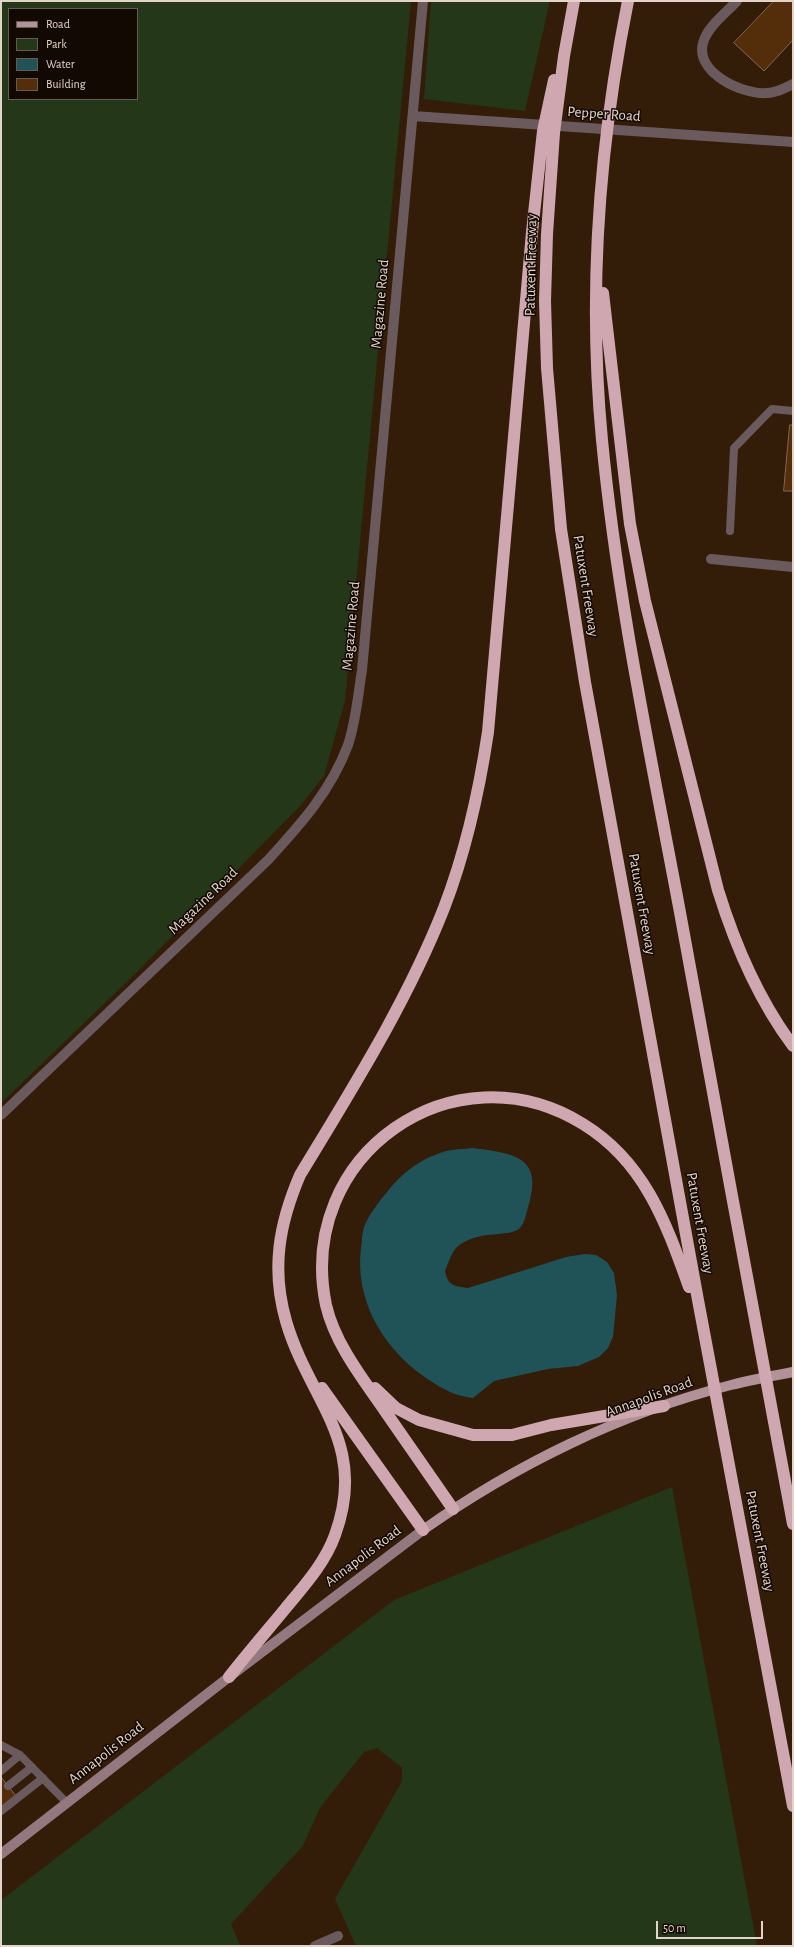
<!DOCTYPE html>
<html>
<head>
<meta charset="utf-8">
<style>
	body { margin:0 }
	#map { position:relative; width:794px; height:1947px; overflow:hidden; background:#331c08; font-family:"Alegreya Sans",sans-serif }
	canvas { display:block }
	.frame { position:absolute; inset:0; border:2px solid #e3d3c8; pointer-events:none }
	.legend { position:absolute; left:8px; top:8px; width:130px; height:92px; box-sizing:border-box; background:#130903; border:1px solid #665a52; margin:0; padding:5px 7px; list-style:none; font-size:12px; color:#e3d3c8 }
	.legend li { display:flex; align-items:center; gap:8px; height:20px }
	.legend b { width:20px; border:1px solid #665a52 }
	.scale { position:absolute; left:656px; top:1921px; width:107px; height:18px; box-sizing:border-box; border:2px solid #e3d3c8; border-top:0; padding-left:5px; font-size:12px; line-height:14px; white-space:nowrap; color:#e3d3c8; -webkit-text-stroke:3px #130903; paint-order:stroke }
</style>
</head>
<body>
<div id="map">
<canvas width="794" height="1947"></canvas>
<div class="frame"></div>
<ul class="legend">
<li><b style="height:5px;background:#b29199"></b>Road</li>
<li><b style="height:11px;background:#243718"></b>Park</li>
<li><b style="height:11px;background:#1f5357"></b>Water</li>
<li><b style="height:11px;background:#542e0b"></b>Building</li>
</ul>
<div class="scale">50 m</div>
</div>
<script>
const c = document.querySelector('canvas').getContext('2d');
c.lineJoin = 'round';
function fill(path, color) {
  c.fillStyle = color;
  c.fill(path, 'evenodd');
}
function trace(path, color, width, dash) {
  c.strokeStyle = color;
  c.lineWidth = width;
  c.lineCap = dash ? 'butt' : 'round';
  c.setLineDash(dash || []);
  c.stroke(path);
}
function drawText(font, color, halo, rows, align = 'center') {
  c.font = font + ' "Alegreya Sans",sans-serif';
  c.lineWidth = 3;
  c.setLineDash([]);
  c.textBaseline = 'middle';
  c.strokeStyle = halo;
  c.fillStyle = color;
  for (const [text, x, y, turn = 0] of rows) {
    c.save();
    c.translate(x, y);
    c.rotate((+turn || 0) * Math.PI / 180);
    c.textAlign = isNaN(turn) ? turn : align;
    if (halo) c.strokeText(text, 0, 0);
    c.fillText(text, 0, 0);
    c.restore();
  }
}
fill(new Path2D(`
	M1,1H411L345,701L324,776L301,805L135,974L1,1103ZM9,9H137V99H9Z
	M431,1H550L525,111L424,99Z
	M672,1487L757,1946H356L335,1899L402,1781V1768L377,1748L364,1752L320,1808L303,1846L231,1924L240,1945L238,1946H1V1900L394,1600Z`), '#243718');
fill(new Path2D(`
	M473,1148C509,1153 542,1155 530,1200C527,1209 526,1222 519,1229C513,1233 506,1233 498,1234C485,1235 469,1237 458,1246C452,1251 448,1264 445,1271C448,1286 454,1286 468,1288L566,1257L585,1254L596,1255L607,1262L614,1273L617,1295L613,1337L608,1348L599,1357L578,1366L548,1369L494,1381L473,1398C452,1396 436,1385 419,1373C380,1343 355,1298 361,1248C362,1241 362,1233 364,1227C369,1214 379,1202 387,1192C402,1173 420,1159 443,1152C452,1149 464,1149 473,1148Z`), '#1f5357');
const building = new Path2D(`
	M774,1H793V40L764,71L734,43Z
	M790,425H793V491H784Z
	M1,1777L16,1796L2,1807L1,1806Z`);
fill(building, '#542e0b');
trace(building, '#856953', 1);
trace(new Path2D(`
	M730,531L734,448L772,409L793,411
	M1,1745L20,1755
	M1,1771L20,1755L67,1803
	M8,1786L32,1767
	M1,1811L43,1778`), '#6a5a5e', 8);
trace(new Path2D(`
	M737,1C726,13 707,27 703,43C695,73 743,95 767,93C777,93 785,88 793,84
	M413,116L793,142
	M711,559L793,567
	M1,1115L268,860C300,825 331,791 348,745C356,721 358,695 362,670L423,1
	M315,1946L338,1936`), '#6a5a5e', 10);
trace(new Path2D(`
	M1,1854L229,1677L423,1530`), '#93797f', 10);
trace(new Path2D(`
	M423,1530C515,1465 621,1413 731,1385C751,1380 772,1376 793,1372`), '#b29199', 10);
trace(new Path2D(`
	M574,1L564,56L554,133L547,234L545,301L547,368L561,529L585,682L698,1300L793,1806
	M628,1C599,145 588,294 602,440C617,597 650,752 679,907C717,1113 754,1318 793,1524
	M603,293L630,524L645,601L718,890C735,945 758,999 793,1046
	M322,1388L423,1530
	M375,1388L396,1408L419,1420L473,1435H512L551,1425L664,1406
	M453,1509C430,1476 408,1444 385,1411C363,1379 335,1344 326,1305C295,1155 454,1044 583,1124C645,1162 666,1223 689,1287
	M229,1677C247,1654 266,1632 285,1609C304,1586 325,1563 335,1535C369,1442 309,1401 286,1321C271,1269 279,1224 300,1175C352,1089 407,1002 444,908C466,851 479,792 488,732L532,232L543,131L554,80`), '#cfa7b0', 12);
drawText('15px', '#e3d3c8', '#130903', [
	["Pepper Road",604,114,4],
	["Patuxent Freeway",531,265,-89],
	["Magazine Road",380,304,-85],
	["Patuxent Freeway",586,586,81],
	["Magazine Road",351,626,-85],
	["Magazine Road",203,901,-44],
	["Patuxent Freeway",642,904,80],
	["Patuxent Freeway",700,1223,80],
	["Annapolis Road",649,1397,-20],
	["Patuxent Freeway",760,1541,79],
	["Annapolis Road",363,1556,-37],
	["Annapolis Road",106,1753,-38]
]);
</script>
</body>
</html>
